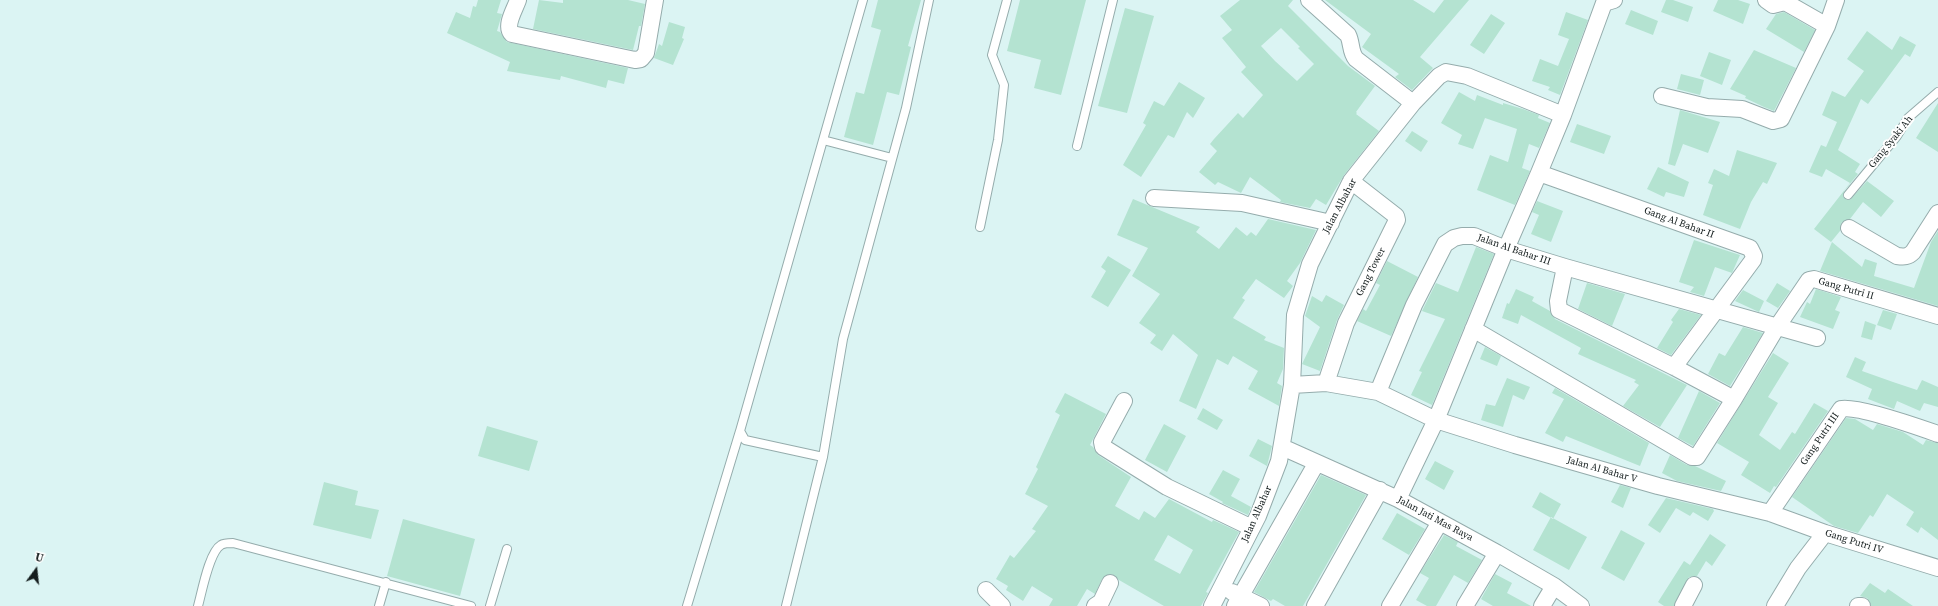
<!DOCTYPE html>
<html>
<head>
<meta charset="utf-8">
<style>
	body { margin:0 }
	#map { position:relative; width:1938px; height:606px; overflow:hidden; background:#dbf4f3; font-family:"Source Serif 4",serif }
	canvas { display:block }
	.north { position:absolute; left:16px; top:550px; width:40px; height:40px; -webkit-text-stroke:3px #fff; paint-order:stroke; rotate:15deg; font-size:11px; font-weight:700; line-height:16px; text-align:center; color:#141d1d }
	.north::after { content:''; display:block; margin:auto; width:14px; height:18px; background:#141d1d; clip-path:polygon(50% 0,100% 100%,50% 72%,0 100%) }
</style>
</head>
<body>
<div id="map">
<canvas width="1938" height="606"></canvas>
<div class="north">U</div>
</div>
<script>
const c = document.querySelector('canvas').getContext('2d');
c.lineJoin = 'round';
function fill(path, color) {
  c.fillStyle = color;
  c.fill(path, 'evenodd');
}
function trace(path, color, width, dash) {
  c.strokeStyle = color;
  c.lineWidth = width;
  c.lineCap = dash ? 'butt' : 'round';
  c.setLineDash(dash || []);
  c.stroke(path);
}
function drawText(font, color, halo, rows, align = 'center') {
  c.font = font + ' "Source Serif 4",serif';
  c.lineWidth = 4;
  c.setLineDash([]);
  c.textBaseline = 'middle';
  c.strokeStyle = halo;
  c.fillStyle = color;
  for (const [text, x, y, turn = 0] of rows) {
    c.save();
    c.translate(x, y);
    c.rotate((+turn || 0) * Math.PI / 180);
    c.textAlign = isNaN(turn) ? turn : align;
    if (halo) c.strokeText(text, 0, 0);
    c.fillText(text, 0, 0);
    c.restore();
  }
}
fill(new Path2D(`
	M478,0H501L497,13L502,14L497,31L500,32L507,42L628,68L624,84L608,80L606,88L561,76L560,80L507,71L510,62L447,33L456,12L470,18L473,6L476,7Z
	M539,0L563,3V0H628L645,4L641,26H639L633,50L533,29Z
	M878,0H921L908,46L911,47L899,95L887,92L873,145L844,137L856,92L864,94L881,30L871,27Z
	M1020,0H1086L1061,95L1034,88L1041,60L1007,51Z
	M1240,0H1293L1288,6L1348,66L1375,86L1356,112L1357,113L1356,114L1379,131L1344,175L1326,205L1316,199L1310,208L1280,202L1281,200L1250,177L1241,193L1218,182L1215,185L1199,172L1217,151L1210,144L1214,139L1238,113L1243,118L1263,95L1241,72L1246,67L1222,38L1232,30L1220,16ZM1281,28L1300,47L1298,48L1314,64L1297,81L1275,61L1261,46Z
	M1325,0H1413L1434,13L1444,0H1469L1420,57L1433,68L1412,90L1395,77L1399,74L1362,47L1371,34Z
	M1666,0H1673L1693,7L1688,22L1661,12Z
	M1718,0H1738L1750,4L1743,24L1713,11Z
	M1125,8L1154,16L1127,113L1098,106Z
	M1631,10L1658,21L1653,35L1625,24Z
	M1566,12L1588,20L1560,95L1548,90L1550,87L1532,81L1540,59L1558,66L1569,39L1558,35Z
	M1784,12L1815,30L1804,52L1766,29L1776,14Z
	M1491,14L1505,23L1484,54L1470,45Z
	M669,22L685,27L682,38L684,39L673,65L654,58L659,44L662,46Z
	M1867,31L1892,50L1900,36L1916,45L1910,57L1905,54L1868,104L1861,99L1838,150L1860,164L1855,172L1858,174L1844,191L1843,197L1847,200H1850L1867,181L1894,201L1881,217L1863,202L1850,219L1841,223L1840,231L1831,242L1814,229L1850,183L1826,169L1822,177L1809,172L1821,145L1826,147L1837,122L1822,115L1832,91L1845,97L1864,71L1847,59Z
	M1754,50L1796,68L1774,111L1764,107L1745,98L1746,96L1730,89Z
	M1709,52L1731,60L1722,85L1700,76Z
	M1681,74L1704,80L1700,95L1677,89Z
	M1179,82L1205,98L1193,118L1187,112L1174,138L1168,135L1141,177L1123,165L1146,125L1143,123L1154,101L1164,106Z
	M1459,92L1475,101L1477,95L1503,105V103L1523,109L1539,115L1538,118L1550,123L1539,148L1529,144L1522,168L1530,171L1515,205L1477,190L1490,155L1508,162L1517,129L1485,118L1473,149L1458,144L1462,135L1441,123Z
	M1938,103V152L1916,138Z
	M1680,110L1720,122L1708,153L1683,144L1675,166L1668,164Z
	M1577,124L1611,136L1604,154L1570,142Z
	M1412,131L1428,141L1421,152L1405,141Z
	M1737,150L1777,163L1767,184L1763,182L1751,202L1740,229L1703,215L1713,185L1708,183L1714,169L1729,176Z
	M1658,167L1689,182L1684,197L1666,192L1664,197L1647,189Z
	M1133,199L1200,227L1196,232L1219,249L1236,227L1247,236L1251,232L1256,236L1268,219L1316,230L1300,263L1287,281L1293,286L1284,298L1256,279L1242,298L1245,300L1233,318L1266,337L1264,340L1284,348L1283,369L1277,383L1282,386L1279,406L1248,389L1258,371L1233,356L1228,365L1217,359L1196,409L1179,401L1198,355L1173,334L1162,351L1150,343L1156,335L1139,323L1160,294L1132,276L1148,248L1117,235Z
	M1537,201L1563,211L1551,242L1531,234L1539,215L1532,212Z
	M1938,231V306L1820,271L1832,242L1862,267L1865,259L1877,263L1874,276L1914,288L1931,242Z
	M1694,240L1740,255L1732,273L1715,267L1704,296L1690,292L1694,287L1679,282Z
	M1476,247L1494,254L1432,405L1411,395L1422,372L1419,371L1445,319L1422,311L1436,283L1458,292Z
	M1108,256L1131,270L1108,307L1091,297L1106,271L1101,267Z
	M1387,261L1418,277L1391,336L1357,321L1363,309L1366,311L1380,285L1376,283Z
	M1587,283L1625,294L1612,326L1578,309Z
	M1777,283L1790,291L1778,308L1766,301Z
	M1516,289L1534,297L1532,301L1550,311L1555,319L1687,385L1660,427L1623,406L1639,385L1634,382L1636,380L1578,354L1581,348L1521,315L1518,324L1502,318L1507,303L1509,304Z
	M1816,289L1841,297L1835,310L1840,312L1833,329L1800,317L1807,302L1810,304Z
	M1743,290L1764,301L1759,312L1735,301Z
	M1326,295L1344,305L1337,320L1320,371L1302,364L1320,327L1305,316L1312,296L1322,302Z
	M1679,309L1701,315L1671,355L1657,348L1673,322L1671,320Z
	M1883,310L1897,314L1891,330L1877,325Z
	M1865,321L1876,325L1872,340L1861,337Z
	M1743,327L1763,333L1730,386L1708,374L1719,353L1725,356Z
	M1485,347L1501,356L1497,366L1480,359Z
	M1773,353L1789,363L1768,397L1778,403L1759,435L1780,450L1792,432L1795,434L1814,403L1828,411L1776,487L1774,486L1770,493L1741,475L1749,462L1717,443Z
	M1855,357L1866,362L1862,371L1893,382L1917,390L1922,380L1938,387V407L1924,403L1920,411L1897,401L1894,409L1868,399L1872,389L1846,377Z
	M1507,378L1530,387L1524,400L1513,395L1503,427L1481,420L1486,404L1495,406Z
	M1555,388L1649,443L1640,466L1566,436L1563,442L1545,433L1564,399L1552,393Z
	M1699,391L1720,403L1693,446L1678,438Z
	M1065,393L1106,414L1090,445L1093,447L1098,455L1131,477L1115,506L1139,520L1144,511L1155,518L1169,499L1212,522L1213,520L1239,532L1206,592L1208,593L1201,606H1164L1119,580L1114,575L1110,574L1102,579L1095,594L1087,589L1077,606H1049L1053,599L1032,586L1023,601L1006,590L1008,586L996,579L1010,555L1014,558L1036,531L1032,529L1048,506L1025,494L1038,469L1036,467L1060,415L1055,412ZM1168,535L1193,550L1180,574L1154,560Z
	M1203,408L1223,420L1217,430L1197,419Z
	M1846,418L1855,419L1873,430L1877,424L1903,432L1923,445L1926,440L1938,443V540L1921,527L1918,533L1906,525L1914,512L1887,494L1873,517L1870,515L1858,533L1834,526L1792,497Z
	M1164,424L1186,436L1167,472L1145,460Z
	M487,426L538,441L529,471L478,456Z
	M1258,439L1272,446L1267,466L1249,456Z
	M1670,455L1687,465L1695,466L1726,481L1721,491L1677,481L1662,473Z
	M1435,461L1454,471L1444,490L1425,479Z
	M1223,470L1240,479L1231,496L1251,507L1248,515L1222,503L1223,502L1209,494Z
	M1321,475L1366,495L1303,606H1285L1273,599L1271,601L1254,592Z
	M324,482L358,491L355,505L379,510L371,539L313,525Z
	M1620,485L1631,488L1623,508L1611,502Z
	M1540,492L1561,504L1553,519L1532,507Z
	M1666,498L1713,509L1714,511L1708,521L1693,512L1690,516L1676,508L1660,533L1648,525Z
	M1397,513L1425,529L1409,555L1382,539Z
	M1551,517L1587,537L1569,570L1533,550Z
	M403,519L475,539L460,596L387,576Z
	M1621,530L1645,543L1624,581L1601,568Z
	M1710,534L1726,545L1712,566L1706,561L1697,576L1689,577L1674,606H1664L1658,602L1684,561L1690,565Z
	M1444,535L1458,542L1456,546L1482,560L1468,583L1454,575L1436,606H1427L1416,600L1429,578L1420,573Z
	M1495,574L1512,583L1507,593L1531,606H1493L1481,599Z
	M1870,583L1885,593L1888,589L1913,606H1871L1867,598L1860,596Z`), '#b4e3d1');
const service = new Path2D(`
	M823,140L892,158
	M1077,146L1113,0
	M1848,195L1897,136L1908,118L1938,92
	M980,227L998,140L1004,85L992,55L1007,0
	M823,457L745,440L740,431L863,0
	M198,606C202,592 209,552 221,545C224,543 229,543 233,543L471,606
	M379,606L386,582
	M490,606L507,549
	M687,606L740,431
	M786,606L823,457L843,339L906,108L929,0`);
const minor = new Path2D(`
	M518,0C515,9 504,26 512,34L635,60L641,59L646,53L655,0
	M1309,0L1348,35C1352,43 1350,52 1356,59L1413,103
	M1766,0L1773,5L1785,2L1827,26
	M1662,96L1707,107L1742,109L1773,121L1781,119L1827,26L1836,0
	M1539,173L1750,248L1754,256L1753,260L1674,367
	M1154,198L1242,203L1331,223
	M1849,228L1897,256C1904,257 1908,257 1913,252L1938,213
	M1565,267L1558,301L1559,310L1674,367L1734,399
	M1473,329L1692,457H1697L1734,399L1777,327L1809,280L1814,279L1938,316
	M1326,383L1346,323L1397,220L1396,216L1351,181
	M1292,385L1326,383L1378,392L1436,420L1515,445L1658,486L1770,513L1825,533L1938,568
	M1378,392L1414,305L1445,244L1454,238L1462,236H1474L1506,249L1565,267L1817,338
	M1124,401L1102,442L1103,447L1167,487L1252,528
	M1282,447L1398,499L1497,553L1554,586L1581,606
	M1398,499L1436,420L1506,249L1539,173L1563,115L1604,3L1614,0
	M1770,513L1841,409C1856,405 1921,428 1938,434
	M986,590L1002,606
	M1232,592L1261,606
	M1095,606L1101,602L1110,583
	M1212,606L1258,516L1279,461L1292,385L1295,315L1310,264L1351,181L1413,103L1439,76L1446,72L1467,76L1563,115
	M1235,606L1316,464
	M1315,606L1380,490
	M1390,606L1440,522
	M1465,606L1497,553
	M1542,606L1554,586
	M1683,606L1694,585
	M1775,606L1798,568L1825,533
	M1858,606H1862`);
trace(service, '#95acac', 10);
trace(minor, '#95acac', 18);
trace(service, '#fff', 8);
trace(minor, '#fff', 16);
drawText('10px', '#141d1d', '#fff', [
	["Gang Syaki Ah",1891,142,-51],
	["Jalan Albahar",1340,206,-62],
	["Gang Al Bahar II",1679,223,20],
	["Jalan Al Bahar III",1514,250,19],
	["Gang Tower",1371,272,-63],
	["Gang Putri II",1846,289,16],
	["Gang Putri III",1820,439,-56],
	["Jalan Al Bahar V",1602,470,16],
	["Jalan Albahar",1257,514,-66],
	["Jalan Jati Mas Raya",1435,519,28],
	["Gang Putri IV",1854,542,17]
]);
</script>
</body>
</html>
